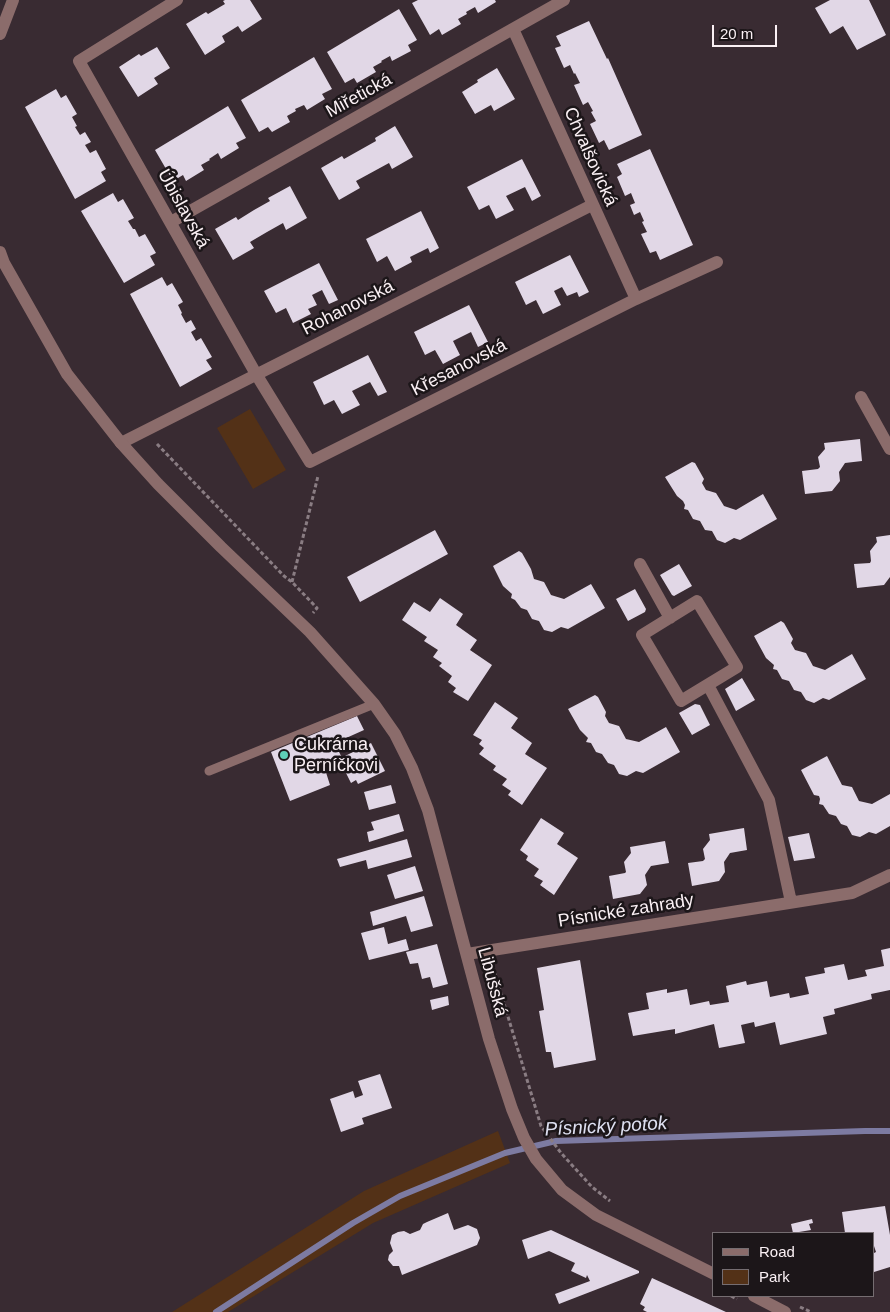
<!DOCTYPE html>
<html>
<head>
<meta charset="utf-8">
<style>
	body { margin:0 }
	#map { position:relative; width:890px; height:1312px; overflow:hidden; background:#392b32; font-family:Arial,sans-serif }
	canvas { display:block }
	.legend { position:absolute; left:712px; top:1232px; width:162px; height:65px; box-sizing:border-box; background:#1c1619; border:1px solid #756d71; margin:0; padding:6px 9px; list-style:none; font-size:15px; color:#faf0f4 }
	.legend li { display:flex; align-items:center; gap:10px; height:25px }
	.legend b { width:25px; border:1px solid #756d71 }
	.scale { position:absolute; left:712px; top:25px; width:65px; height:22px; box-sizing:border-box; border:2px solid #faf0f4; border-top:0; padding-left:6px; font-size:15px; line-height:18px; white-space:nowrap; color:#faf0f4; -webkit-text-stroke:4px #1c1619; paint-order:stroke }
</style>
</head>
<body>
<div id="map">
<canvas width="890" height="1312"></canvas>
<ul class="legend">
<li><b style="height:6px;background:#8b6c6b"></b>Road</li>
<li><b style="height:14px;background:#533117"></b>Park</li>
</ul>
<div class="scale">20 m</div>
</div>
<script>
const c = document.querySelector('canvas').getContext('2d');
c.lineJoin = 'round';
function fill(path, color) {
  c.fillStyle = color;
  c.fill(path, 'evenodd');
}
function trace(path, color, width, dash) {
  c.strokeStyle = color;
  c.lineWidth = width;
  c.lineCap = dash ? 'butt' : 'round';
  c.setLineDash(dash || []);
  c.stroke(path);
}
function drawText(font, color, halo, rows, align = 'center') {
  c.font = font + ' Arial,sans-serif';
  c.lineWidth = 5;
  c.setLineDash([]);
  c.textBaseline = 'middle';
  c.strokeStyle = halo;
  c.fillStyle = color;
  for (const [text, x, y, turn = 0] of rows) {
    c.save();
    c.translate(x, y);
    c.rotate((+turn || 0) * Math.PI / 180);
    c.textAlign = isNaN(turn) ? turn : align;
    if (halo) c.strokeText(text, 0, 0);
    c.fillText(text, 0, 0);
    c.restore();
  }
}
fill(new Path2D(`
	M250,409L286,470L253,489L217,428Z
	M498,1131L510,1163L373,1223L228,1312H172L364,1191Z`), '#533117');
trace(new Path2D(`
	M216,1312L353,1223L400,1196L505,1153L556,1141L865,1131H890`), '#7d7ba2', 6);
fill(new Path2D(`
	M225,0H250L262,19L242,32L238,26L222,36L225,42L205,55L186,24L206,12L208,14L225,4L223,1Z
	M418,0H495L496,2L478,13L475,7L466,12L467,14L458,19L461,24L442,35L439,29L430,35L412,3Z
	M830,0H869L886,35L857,50L843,26L830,34L815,8Z
	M399,9L417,40L408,45L411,51L392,61L390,56L381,61L382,62L373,67L376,72L357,83L354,78L345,83L327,52Z
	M589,21L607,59L608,58L642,135L609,150L604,140L599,143L590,124L596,121L591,112L593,111L588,102L583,105L574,85L580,83L575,73L574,74L570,65L564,68L555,48L561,46L556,36Z
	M157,47L170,68L154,78L158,84L138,97L119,67L139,54L141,56Z
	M314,57L332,89L322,94L325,99L307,110L304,105L295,109L296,111L287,116L290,122L272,132L268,127L259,132L241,100Z
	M497,68L515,99L494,111L491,105L475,114L462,92L478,82L477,80Z
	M56,89L61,98L66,95L77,114L72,117L77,126L75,127L80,135L85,132L91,142L85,145L90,153L96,150L106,169L101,172L106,181L75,199L25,107Z
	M228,106L246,138L236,143L239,148L221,159L218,153L209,159L210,160L201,165L204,170L186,181L183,175L173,181L155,150Z
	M395,126L413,157L392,169L389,163L356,181L360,188L339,200L321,168L342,156L344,159L376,141L375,138Z
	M650,149L693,245L660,260L656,251L650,253L641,234L647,232L642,222L644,221L640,212L634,215L630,205L635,203L631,193L625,196L617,177L622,174L617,164Z
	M522,159L541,196L532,201L525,187L506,196L514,210L496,219L489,205L479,210L467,187Z
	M290,186L307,218L286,230L283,223L267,232L250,242L254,248L233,260L215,229L236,217L238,220L254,210L270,201L268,198Z
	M113,193L118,202L123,199L134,218L128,221L133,229H135L139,237L145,234L156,253L150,256L155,265L124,283L81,211Z
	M421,211L439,248L430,253L428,248L410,257L412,262L395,271L387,256L377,262L366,239Z
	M570,255L589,292L579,297L577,292L567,296L562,287L554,291L561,305L543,314L536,300L526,305L515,282Z
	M319,263L338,300L329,304L322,290L312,295L317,305L308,309L311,314L293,323L286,308L276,313L264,291Z
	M162,277L167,286L172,283L183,302L178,305L182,313L181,314L186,323L191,320L196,329L191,332L196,341L201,338L212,357L206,360L212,369L180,387L130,294Z
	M469,305L488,342L478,347L471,332L453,341L460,355L443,364L435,350L425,355L414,332Z
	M368,355L387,392L378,396L370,382L352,391L360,405L342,414L334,400L324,405L313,382Z
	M860,439L862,461L845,463L839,472L840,481L832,491L805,494L802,471L818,469L820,467L818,457L825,449L824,443Z
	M692,462L695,463L704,479L702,483L706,490L716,493L724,506L736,510L763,494L777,519L740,540L734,538L725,543L717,540L712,531L705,530L700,521L693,519L688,510L684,509L685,505L683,501L677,496L665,477Z
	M435,530L448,554L360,602L347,577Z
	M890,535V577L884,585L857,588L854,564L870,563L871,561L870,551L877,542L876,537Z
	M519,551L522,553L531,569L534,579L544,582L551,595L564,599L591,584L605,608L568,629L561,627L552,632L544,630L539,621L532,619L527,610L521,608L515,600L511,598L512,594L503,586L493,566Z
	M679,564L692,586L674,596L672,595L660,575Z
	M635,589L646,609L645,612L628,621L616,599Z
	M440,598L463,614L456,625L477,640L470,650L492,665L468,701L453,692L456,688L448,682L452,676L439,666L442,663L433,657L438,650L424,641L427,637L402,620L414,602L430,612Z
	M781,621L784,623L793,639L791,643L795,650L806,653L813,666L825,670L852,654L866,679L829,700L823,698L814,703L806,700L801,692L794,690L789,681L782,679L777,670L773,669L774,665L766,658L754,636Z
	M742,678L755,700L736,711L725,689Z
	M595,695L598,697L606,712L605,716L609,723L619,726L626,739L639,742L666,727L680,752L643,773L636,771L627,776L619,774L614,765L608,763L602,754L596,752L591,743L586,742L588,738L580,730L568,709Z
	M495,702L518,718L511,728L532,743L525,754L547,768L522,805L508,795L511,791L502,785L507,779L493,770L496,766L479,754L484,748L479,744L482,740L473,735Z
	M695,704L700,705L710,725L692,735L679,713Z
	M357,716L364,730L335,743L341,756L323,763L330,785L290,801L271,752Z
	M371,743L385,771L358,784L356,780L351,783L346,773L351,770L345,756Z
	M827,756L842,785L852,787L859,801L872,804L890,794V826L876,834L869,832L860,837L852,835L847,826L841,824L836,816L829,814L823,805L819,804L820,799L819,796L814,795L801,770Z
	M391,785L396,803L369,810L364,792Z
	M399,814L404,831L369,842L367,832L374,830L371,822Z
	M541,818L564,833L557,844L578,858L554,895L540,885L543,881L534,876L539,869L526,860L528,856L520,850Z
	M744,828L747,850L730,853L724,862L725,872L719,881L692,886L688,863L703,861L705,859L703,849L710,840L709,834Z
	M809,833L815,858L794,861L788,837Z
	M407,839L412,857L368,869L366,860L340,867L337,859Z
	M665,841L669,863L651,866L645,875L647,885L640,894L613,899L609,876L625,873L626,872L624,862L631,853L630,847Z
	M415,866L423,891L395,899L387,875Z
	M424,896L433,926L411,932L406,916L373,926L370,912Z
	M384,927L388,944L406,939L409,950L369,960L361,933Z
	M437,944L448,984L433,988L430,977L422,979L418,963L410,964L406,952Z
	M890,948V990L871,994L872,999L834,1009L835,1014L823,1017L827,1034L780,1045L775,1022L755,1027L754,1022L741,1025L745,1043L719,1048L714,1024L675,1034V1029L633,1036L628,1013L649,1009L646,993L667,989V993L687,989L690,1005L709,1001L710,1005L729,1002L726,986L746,981L747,985L767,981L770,997L789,993L790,998L809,994L805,977L825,973L824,968L844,964L848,980L867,976L865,970L884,966L881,950Z
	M580,960L596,1060L554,1068L551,1052H546L539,1011L544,1010L537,968Z
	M448,996L449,1005L432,1010L430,1000Z
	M380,1074L392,1108L362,1118L364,1124L341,1132L330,1099L353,1091L355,1098L363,1095L358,1081Z
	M885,1206L890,1235V1267L874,1272V1253L876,1252L874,1246V1233H845L842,1212Z
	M448,1213L454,1230L468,1225L477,1229L480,1238L477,1245L402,1275L399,1266H393L388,1260L389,1255L393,1251L390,1243L392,1235L398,1232L404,1231L410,1234L420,1230L423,1224L427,1222Z
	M812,1219L813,1223L809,1224L811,1230L793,1233L791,1224Z
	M551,1230L639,1271V1273L559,1304L555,1294L590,1281L587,1275L586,1278L571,1271L575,1263L549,1251L528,1259L522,1240Z
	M652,1278L726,1312H647L643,1310L645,1307L640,1304Z`), '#e1d7e6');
trace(new Path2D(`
	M157,444L284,576L292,582L317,608L313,613
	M292,582L318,476
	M493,967L541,1126L561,1153L592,1187L610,1201
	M731,1296L737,1299
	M800,1307L811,1312`), '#8a7d83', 3, [4, 2.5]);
trace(new Path2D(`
	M209,771L374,704`), '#8b6c6b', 9);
trace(new Path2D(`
	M177,0L79,61L256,374L310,462L636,299L717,262
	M513,29L636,299
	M171,222L564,0
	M861,397L890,449
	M121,443L592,205
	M640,564L670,618
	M697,601L737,667L681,701L642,635Z
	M708,685L769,800L791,902
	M467,954L852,893L890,875`), '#8b6c6b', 12);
trace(new Path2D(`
	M0,34L13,0
	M0,252L4,263L67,374L121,443L158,484L221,547L310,632L374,704L395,734L412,768L428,810L489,1039L512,1109L524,1138L536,1159L562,1190L596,1215L714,1274
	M754,1296L785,1312`), '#8b6c6b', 12);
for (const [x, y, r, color] of [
	[284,755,5,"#5eceb7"]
]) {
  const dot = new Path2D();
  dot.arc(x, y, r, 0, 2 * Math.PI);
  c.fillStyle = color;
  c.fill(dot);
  trace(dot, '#1c1619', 2);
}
drawText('18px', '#faf0f4', '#1c1619', [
	["Miřetická",359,96,-29],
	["Chvalšovická",590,157,66],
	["Úbislavská",183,209,61],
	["Rohanovská",348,308,-27],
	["Křesanovská",459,368,-27],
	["Písnické zahrady",626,911,-9],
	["Libušská",492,982,75]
]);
drawText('18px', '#faf0f4', '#1c1619', [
	["Cukrárna",294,745],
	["Perníčkovi",294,766]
], 'left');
drawText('italic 19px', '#dee0f1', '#1c1619', [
	["Písnický potok",606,1127,-3]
]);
</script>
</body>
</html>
